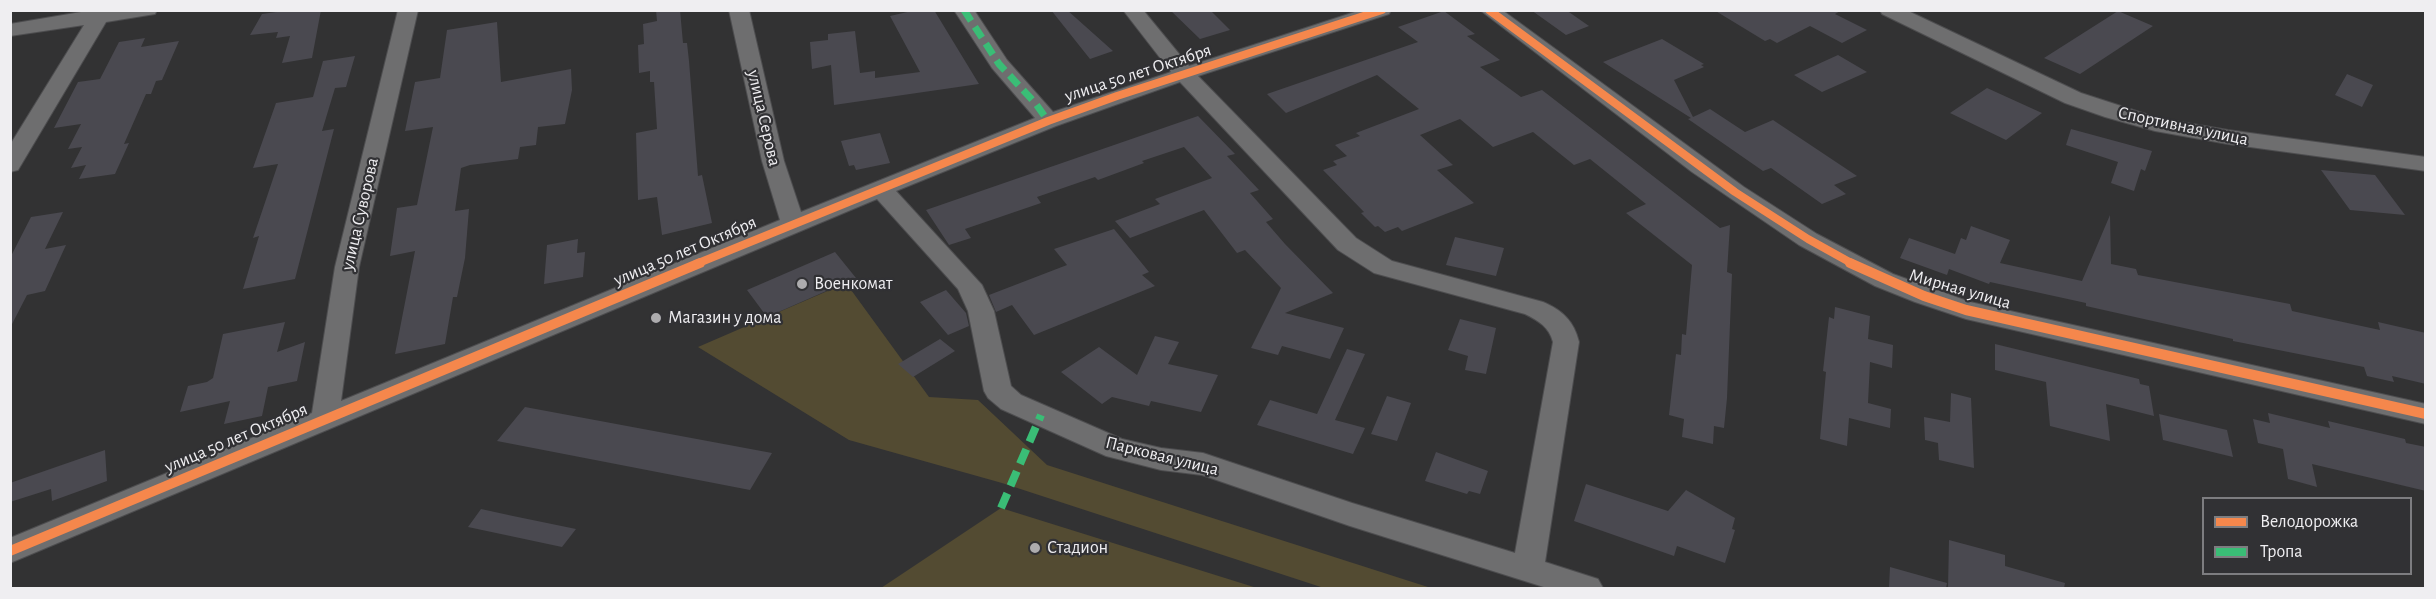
<!DOCTYPE html>
<html>
<head>
<meta charset="utf-8">
<style>
	body { margin:0 }
	#map { position:relative; width:2436px; height:599px; overflow:hidden; background:#323233; font-family:"Alegreya Sans",sans-serif }
	canvas { display:block }
	.frame { position:absolute; inset:0; border:12px solid #efeef1; pointer-events:none }
	.legend { position:absolute; left:2202px; top:497px; width:210px; height:78px; box-sizing:border-box; background:#313134; border:2px solid #7d7d80; margin:0; padding:8px 10px; list-style:none; font-size:18px; color:#efeef1 }
	.legend li { display:flex; align-items:center; gap:12px; height:30px }
	.legend b { width:30px; border:2px solid #7d7d80 }
</style>
</head>
<body>
<div id="map">
<canvas width="2436" height="599"></canvas>
<div class="frame"></div>
<ul class="legend">
<li><b style="height:8px;background:#f5874c"></b>Велодорожка</li>
<li><b style="height:8px;background:#3abd76"></b>Тропа</li>
</ul>
</div>
<script>
const c = document.querySelector('canvas').getContext('2d');
c.lineJoin = 'round';
function fill(path, color) {
  c.fillStyle = color;
  c.fill(path, 'evenodd');
}
function trace(path, color, width, dash) {
  c.strokeStyle = color;
  c.lineWidth = width;
  c.lineCap = dash ? 'butt' : 'round';
  c.setLineDash(dash || []);
  c.stroke(path);
}
function drawText(font, color, halo, rows, align = 'center') {
  c.font = font + ' "Alegreya Sans",sans-serif';
  c.lineWidth = 4.5;
  c.setLineDash([]);
  c.textBaseline = 'middle';
  c.strokeStyle = halo;
  c.fillStyle = color;
  for (const [text, x, y, turn = 0] of rows) {
    c.save();
    c.translate(x, y);
    c.rotate((+turn || 0) * Math.PI / 180);
    c.textAlign = isNaN(turn) ? turn : align;
    if (halo) c.strokeText(text, 0, 0);
    c.fillText(text, 0, 0);
    c.restore();
  }
}
fill(new Path2D(`
	M846,283L929,397L978,400L1047,465L1431,588H1324L1002,483L849,440L698,347Z
	M1001,508L1257,588H881Z`), '#534b32');
fill(new Path2D(`
	M291,10H321L312,58L282,63L290,36L276,38L278,32L250,35L262,14Z
	M656,10H680L683,43H687L689,61L698,176L702,175L712,223L662,235L657,197L638,200L636,133L657,129L654,82H650V71L639,73L638,45L644,44L643,24L657,21Z
	M916,10H934L979,84L834,105L831,65L812,69L810,42L828,40V34L855,31L860,73L875,71V78L920,72L890,16Z
	M1051,10H1067L1113,51L1090,59Z
	M1170,10H1210L1230,30L1200,39Z
	M1531,10H1566L1589,26L1566,35Z
	M1714,10H1842L1835,14L1867,30L1842,43L1810,26L1777,43L1770,39L1765,41Z
	M1444,11L1475,34L1467,36L1500,60L1480,67L1521,97L1542,90L1720,228L1730,225L1727,272L1732,274L1727,398L1724,428L1714,426L1713,444L1682,437L1684,419L1669,415L1676,354L1681,355L1682,334L1686,335L1692,265L1626,213L1646,204L1590,159L1574,165L1533,132L1493,147L1460,119L1420,135L1453,165L1437,170L1474,203L1402,231L1398,227L1385,232L1378,226L1375,227L1361,213L1364,212L1323,170L1337,165L1333,161L1347,156L1335,145L1360,136L1356,133L1419,109L1377,75L1286,113L1267,94L1418,42L1398,27Z
	M2118,11L2153,26L2080,74L2044,58Z
	M497,22L501,82L571,69L572,90L565,124L538,127L536,145L520,147L518,159L470,165L461,168L455,211L469,209L465,258L457,297H453L445,344L395,354L415,251L390,256L397,208L417,205L433,127L405,131L415,82L440,78L447,30Z
	M145,38L141,47L179,41L162,80L156,81L151,94H146L124,144L129,143L115,174L79,179L86,165L71,168L82,147L68,149L81,124L54,128L78,82L100,79L119,42Z
	M1662,39L1704,64L1701,65L1704,67L1674,80L1693,117L1710,109L1745,132L1773,120L1857,176L1834,185L1846,194L1822,204L1771,168L1763,171L1688,119L1691,118L1603,62Z
	M1838,55L1867,72L1822,92L1794,75Z
	M355,56L346,87L335,88L322,131L334,129L295,279L243,289L259,236L253,238L278,164L253,168L276,103L313,97L323,61Z
	M2347,74L2373,85L2362,107L2335,95Z
	M1987,88L2042,113L2006,140L1950,113Z
	M1198,116L1235,154L1227,156L1259,190L1250,193L1273,219L1266,222L1285,244L1333,293L1285,313L1344,328L1330,359L1282,346L1278,355L1251,348L1281,288L1245,250L1237,253L1204,210L1130,238L1115,221L1160,204L1155,199L1212,178L1184,147L1142,161L1144,163L1098,180L1095,177L1037,197L1041,203L965,229L971,238L949,245L926,210Z
	M2071,129L2152,151L2145,171L2141,169L2134,191L2111,183L2118,162L2066,145Z
	M880,133L890,163L856,170L854,165L849,166L841,141Z
	M2321,170L2375,175L2405,215L2350,210Z
	M63,212L45,249L66,245L45,291L27,295L10,328V258L31,217Z
	M2110,215L2111,264L2136,269L2138,275L2290,304L2292,311L2380,330L2378,322L2426,333V384L2392,376L2394,382L2367,376L2364,367L2233,341V339L2086,306V303L1990,282L1989,284L1949,269L1947,275L1900,258L1909,238L1955,254L1961,238L1966,240L1971,226L2010,240L2000,263L2082,281Z
	M1114,229L1149,272L1142,275L1155,286L1034,335L1012,305L996,312L989,295L1067,265L1054,249Z
	M1455,237L1504,248L1496,276L1446,265Z
	M578,239L577,253L585,252L583,277L544,284L547,245Z
	M835,252L856,278L767,317L747,290Z
	M946,290L966,313L969,326L948,335L920,302Z
	M1835,307L1870,316L1868,339L1893,345L1892,368L1870,362L1868,403L1891,409L1890,428L1849,418L1847,446L1820,439L1826,372L1823,371L1829,317L1834,319Z
	M1460,319L1496,328L1486,374L1465,370L1468,356L1448,350Z
	M285,322L277,352L305,342L297,381L268,387L262,416L224,424L230,401L180,412L188,386L207,382L213,378L223,334Z
	M1155,336L1179,342L1168,364L1218,375L1201,412L1151,401L1149,406L1112,397L1102,404L1061,372L1099,347L1137,375Z
	M940,339L955,351L913,377L898,364Z
	M1995,344L2139,379L2140,384L2149,386L2154,416L2106,404L2110,441L2050,426L2046,382L1995,370Z
	M1347,349L1365,354L1335,420L1365,428L1353,454L1257,425L1270,400L1317,414Z
	M1951,393L1971,398L1974,468L1939,460L1938,443L1925,440L1924,417L1950,422Z
	M1387,396L1411,403L1397,441L1371,434Z
	M525,407L772,453L750,490L497,441Z
	M2268,413L2330,428L2328,421L2405,439L2406,443L2426,447V491L2312,464L2317,487L2288,479L2283,449L2258,443L2253,419L2270,423Z
	M2159,414L2227,430L2233,457L2163,440Z
	M105,450L107,481L52,501L51,489L10,502V483Z
	M1436,452L1488,471L1480,494L1469,491L1467,494L1425,481Z
	M1586,484L1668,511L1686,490L1735,518L1732,529L1735,530L1725,563L1677,546L1674,556L1574,521Z
	M481,509L513,516L576,529L562,547L468,527Z
	M1949,540L2005,555V566L2065,583L2064,588H1948Z
	M1890,567L1947,583L1946,588H1889Z`), '#4a4950');
const street = new Path2D(`
	M93,10H157L155,14L106,22L21,165L18,170L10,172V145L84,25L10,36V24Z
	M398,10H418L359,267L341,401L780,220L762,161L729,10H749L784,161L801,212L1035,118L992,68L954,10H974L1007,60L1053,112L1171,72L1123,10H1143L1189,66L1361,10H1391L1389,14L1198,76L1356,238L1392,261L1543,302C1562,310 1574,321 1579,342L1545,562L1598,579L1603,588H1547L1350,526L1202,475L1161,470L1106,456L1001,409L988,398L984,391L968,311L958,289L877,199L10,563V538L312,413L335,267ZM1180,82L1338,250L1374,273L1525,314C1539,321 1549,327 1553,342L1515,553L1352,503L1203,453L1161,448L1122,439L1021,395L1011,386L994,311L982,285L896,191L1056,126Z
	M1480,10H1502L1744,187L1817,234L1893,274L1970,302L2426,404V424L1966,319L1915,302L1875,286L1799,245L1692,172Z
	M1880,10H1906L2081,93L2158,118L2228,130L2426,157V171L2228,144L2155,131L2105,117L2065,103L1882,14Z`);
trace(street, '#4d4d4f', 2);
fill(street, '#6e6e6f');
trace(new Path2D(`
	M964,10L999,64L1036,104L1048,121`), '#3abd76', 7, [13, 7]);
trace(new Path2D(`
	M1001,508L1041,415`), '#3abd76', 8, [16, 8]);
trace(new Path2D(`
	M1489,10L1735,192L1808,239L1853,264
	M696,264L1048,121L1117,96L1382,10`), '#f5874c', 8);
trace(new Path2D(`
	M1850,263L1924,296L1966,310L2426,414
	M10,551L700,263`), '#f5874c', 10);
for (const [x, y, r, color] of [
	[802,284,6,"#adacae"],
	[656,318,6,"#adacae"],
	[1035,548,6,"#adacae"]
]) {
  const dot = new Path2D();
  dot.arc(x, y, r, 0, 2 * Math.PI);
  c.fillStyle = color;
  c.fill(dot);
  trace(dot, '#313134', 2);
}
drawText('18px', '#efeef1', '#313134', [
	["улица 50 лет Октября",1138,73,-18],
	["улица Серова",764,118,77],
	["Спортивная улица",2183,126,12],
	["улица Суворова",360,214,-77],
	["улица 50 лет Октября",685,251,-23],
	["Мирная улица",1960,289,16],
	["улица 50 лет Октября",236,438,-23],
	["Парковая улица",1162,456,14]
]);
drawText('18px', '#efeef1', '#313134', [
	["Военкомат",814,284],
	["Магазин у дома",668,318],
	["Стадион",1047,548]
], 'left');
</script>
</body>
</html>
